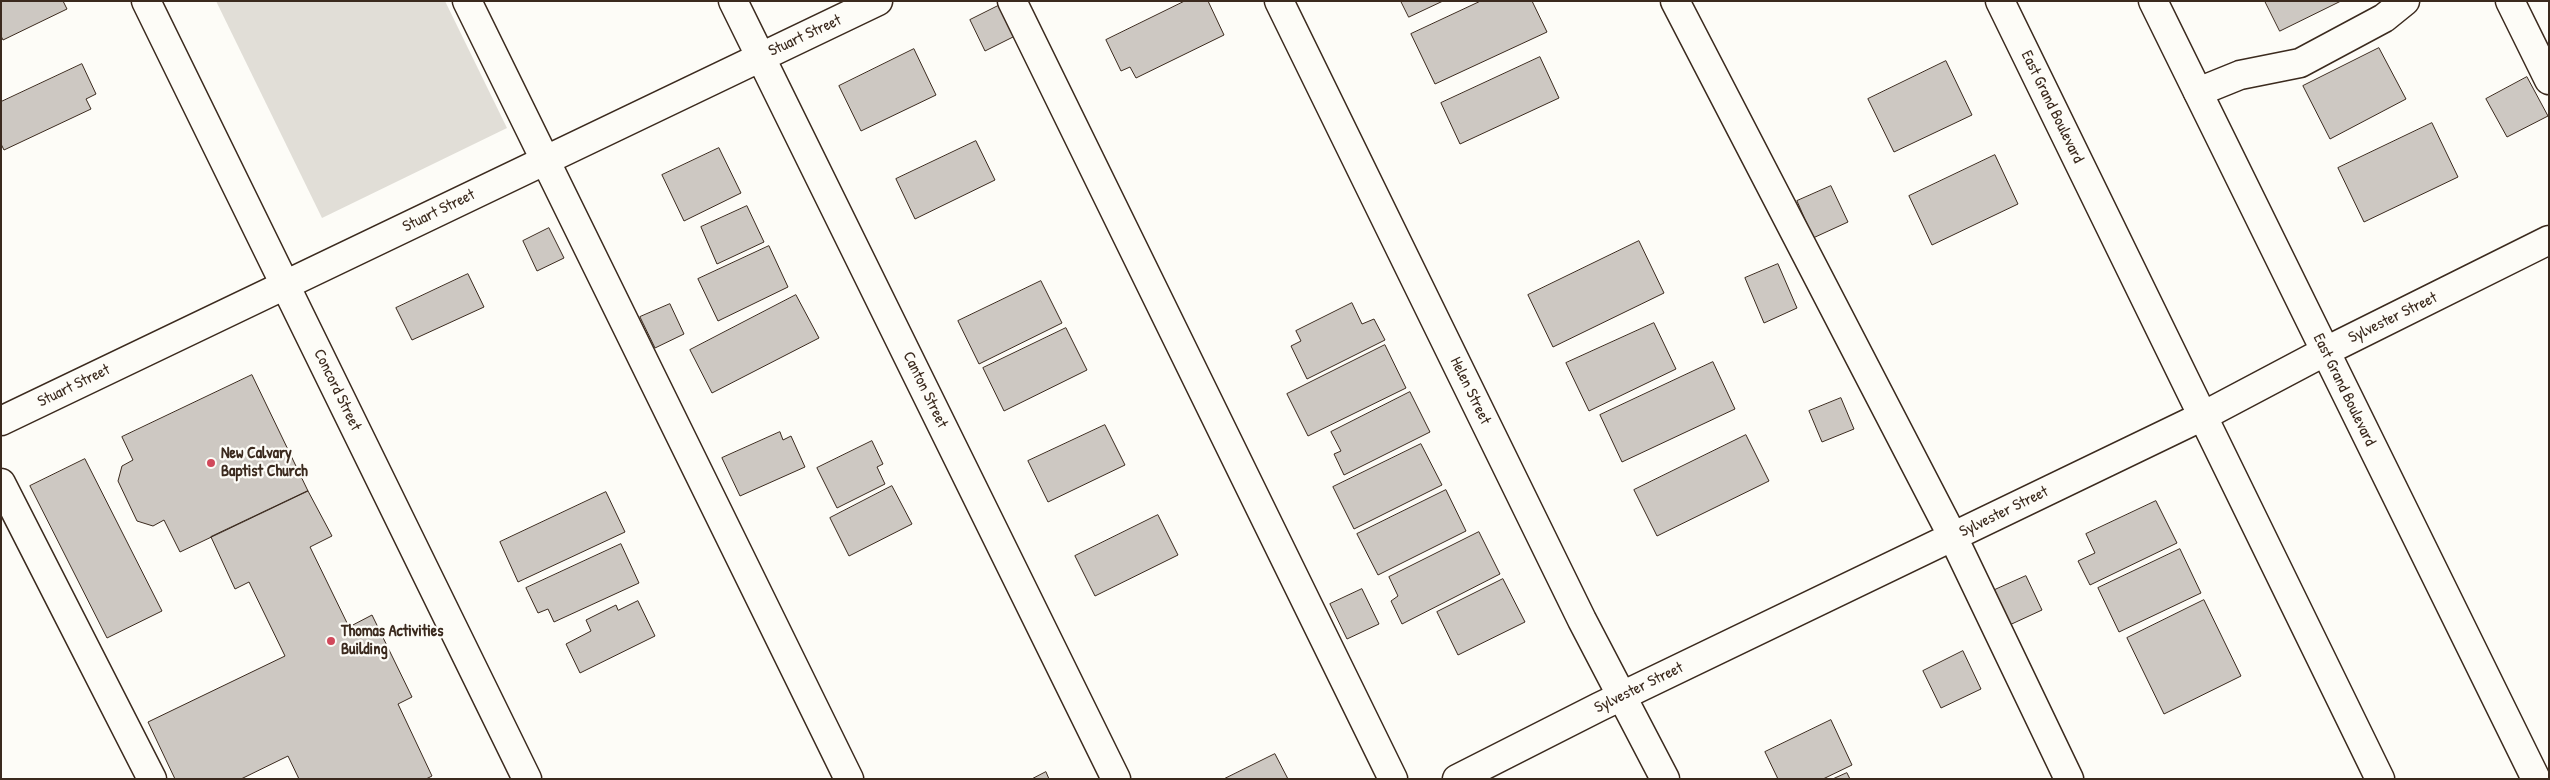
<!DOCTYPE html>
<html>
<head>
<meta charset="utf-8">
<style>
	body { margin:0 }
	#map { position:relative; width:2550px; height:780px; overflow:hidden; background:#fdfcf7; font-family:"Patrick Hand",sans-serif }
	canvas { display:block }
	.frame { position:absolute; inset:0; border:2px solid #3b2a1e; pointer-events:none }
</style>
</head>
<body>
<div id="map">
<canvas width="2550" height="780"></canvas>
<div class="frame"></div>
</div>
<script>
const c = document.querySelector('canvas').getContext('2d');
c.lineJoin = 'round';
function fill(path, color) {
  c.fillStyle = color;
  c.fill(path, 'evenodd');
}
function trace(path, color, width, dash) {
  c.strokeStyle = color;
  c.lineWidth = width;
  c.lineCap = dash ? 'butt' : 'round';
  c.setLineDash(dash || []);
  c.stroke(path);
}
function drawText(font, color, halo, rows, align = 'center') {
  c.font = font + ' "Patrick Hand",sans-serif';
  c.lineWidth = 4.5;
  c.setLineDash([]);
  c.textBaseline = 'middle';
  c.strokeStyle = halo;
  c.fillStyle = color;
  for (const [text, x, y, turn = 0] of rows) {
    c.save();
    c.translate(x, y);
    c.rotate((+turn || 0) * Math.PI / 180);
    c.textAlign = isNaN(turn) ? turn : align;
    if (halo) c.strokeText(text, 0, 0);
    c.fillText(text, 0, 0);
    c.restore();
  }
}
fill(new Path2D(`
	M216,1H445L507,128L322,218Z`), '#e1ded7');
const building = new Path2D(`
	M1,1H63L67,9L3,40L1,36Z
	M1185,1H1208L1224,35L1136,78L1130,67L1121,71L1106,40Z
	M1401,1H1443L1409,17Z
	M1481,1H1532L1547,32L1435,84L1411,34Z
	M2265,1H2341L2280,31Z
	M1002,4L1017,35L985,51L970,20Z
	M2379,48L2406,99L2330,139L2303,86Z
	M914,49L936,95L861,131L839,86Z
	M1540,57L1559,98L1460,144L1441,103Z
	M1946,61L1972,115L1894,152L1868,99Z
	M82,64L96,94L86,99L91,109L4,150L1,144V102Z
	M2527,77L2548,116L2507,137L2486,99Z
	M2432,123L2458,177L2364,222L2338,168Z
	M976,141L995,180L915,219L896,179Z
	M719,148L741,193L684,221L662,175Z
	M1995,155L2018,204L1932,245L1909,196Z
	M1831,186L1848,222L1813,238L1797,201Z
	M747,206L764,242L717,264L701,227Z
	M549,228L564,258L537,271L523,241Z
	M1639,241L1664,293L1553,347L1528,295Z
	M769,246L788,287L718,321L698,279Z
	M1778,264L1797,308L1764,323L1745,278Z
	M468,274L484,307L412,340L396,308Z
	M1041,281L1062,323L979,364L958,321Z
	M796,295L819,338L712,393L690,350Z
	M1352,303L1362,324L1374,319L1385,340L1307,379L1291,346L1301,341L1296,331Z
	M670,304L684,334L655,348L640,317Z
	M1654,323L1676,369L1589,411L1566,363Z
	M1066,328L1087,370L1004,411L983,368Z
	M1385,345L1406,388L1308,436L1287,394Z
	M1713,362L1735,409L1622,462L1600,415Z
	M252,375L308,491L180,552L164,520L153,526L137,521L118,481L122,466L133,460L122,437Z
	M1410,392L1430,432L1344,475L1334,454L1341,451L1331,432Z
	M1841,398L1854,429L1822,442L1809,411Z
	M1105,425L1125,465L1048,502L1028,461Z
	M780,432L783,440L791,436L805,467L740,496L722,458Z
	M1746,435L1769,481L1657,536L1634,490Z
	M872,441L883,464L877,467L885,484L837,508L817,468Z
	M1421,444L1442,485L1354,529L1333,487Z
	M85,459L162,611L107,638L30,486Z
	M892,486L912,524L849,556L830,518Z
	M1446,490L1466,531L1378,575L1357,534Z
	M308,491L332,536L310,547L349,627L372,615L412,697L398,704L432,776L426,779H299L288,756L241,779H175L148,722L285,656L249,582L235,589L211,537Z
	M606,492L625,532L518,582L500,542Z
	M2156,501L2177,543L2090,585L2078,561L2095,553L2086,534Z
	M1158,515L1178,555L1095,596L1075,556Z
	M1479,532L1500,574L1402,624L1391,601L1398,596L1389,577Z
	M621,544L639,583L554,622L548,609L538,613L526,588Z
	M2180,549L2201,593L2119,632L2098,588Z
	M2026,576L2042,610L2003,628L1988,593Z
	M1503,579L1525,622L1458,655L1437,612Z
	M1362,589L1379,624L1347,639L1330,604Z
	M2204,600L2241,676L2164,714L2127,638Z
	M638,601L655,636L580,673L566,644L591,631L586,620L616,605L618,610Z
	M1963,651L1981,689L1941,708L1923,671Z
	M1831,720L1852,765L1823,779H1778L1765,752Z
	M1275,754L1288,779H1224Z
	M1046,772L1049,779H1032Z
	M1847,773L1850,779H1833Z`);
fill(building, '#cdc8c2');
trace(building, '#3b2a1e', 1);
const minor = new Path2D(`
	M146,1L527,779
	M467,1L849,779
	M733,1L1116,779
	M1012,1L1393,779
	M1279,1L1582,620L1665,779
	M1675,1L1953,537L2069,779
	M2510,1L2549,80
	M2198,92L2240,75L2300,63L2384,18L2405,1
	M1,421L878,1
	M1,483L152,779
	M1457,779L1599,707L2203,416L2324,352L2549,240`);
const major = new Path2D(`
	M2000,1L2380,779
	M2153,1L2536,779`);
trace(minor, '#3b2a1e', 31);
trace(major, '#3b2a1e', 31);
trace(minor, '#fdfcf7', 28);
trace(major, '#fdfcf7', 28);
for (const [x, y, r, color] of [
	[211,463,5,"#d1495b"],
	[331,641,5,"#d1495b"]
]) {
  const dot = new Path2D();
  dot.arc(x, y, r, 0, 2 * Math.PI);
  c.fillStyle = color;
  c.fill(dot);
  trace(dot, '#fdfcf7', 2);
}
drawText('16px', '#3b2a1e', '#fdfcf7', [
	["Stuart Street",805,36,-25],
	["East Grand Boulevard",2052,107,64],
	["Stuart Street",439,211,-26],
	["Sylvester Street",2393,318,-26],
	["Stuart Street",74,386,-26],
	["Concord Street",337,390,64],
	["Canton Street",925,390,64],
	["East Grand Boulevard",2344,390,64],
	["Helen Street",1470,391,64],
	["Sylvester Street",2004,512,-26],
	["Sylvester Street",1639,688,-26]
]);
drawText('bold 16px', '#3b2a1e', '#fdfcf7', [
	["New Calvary",221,454],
	["Baptist Church",221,472],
	["Thomas Activities",341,632],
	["Building",341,650]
], 'left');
</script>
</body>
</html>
